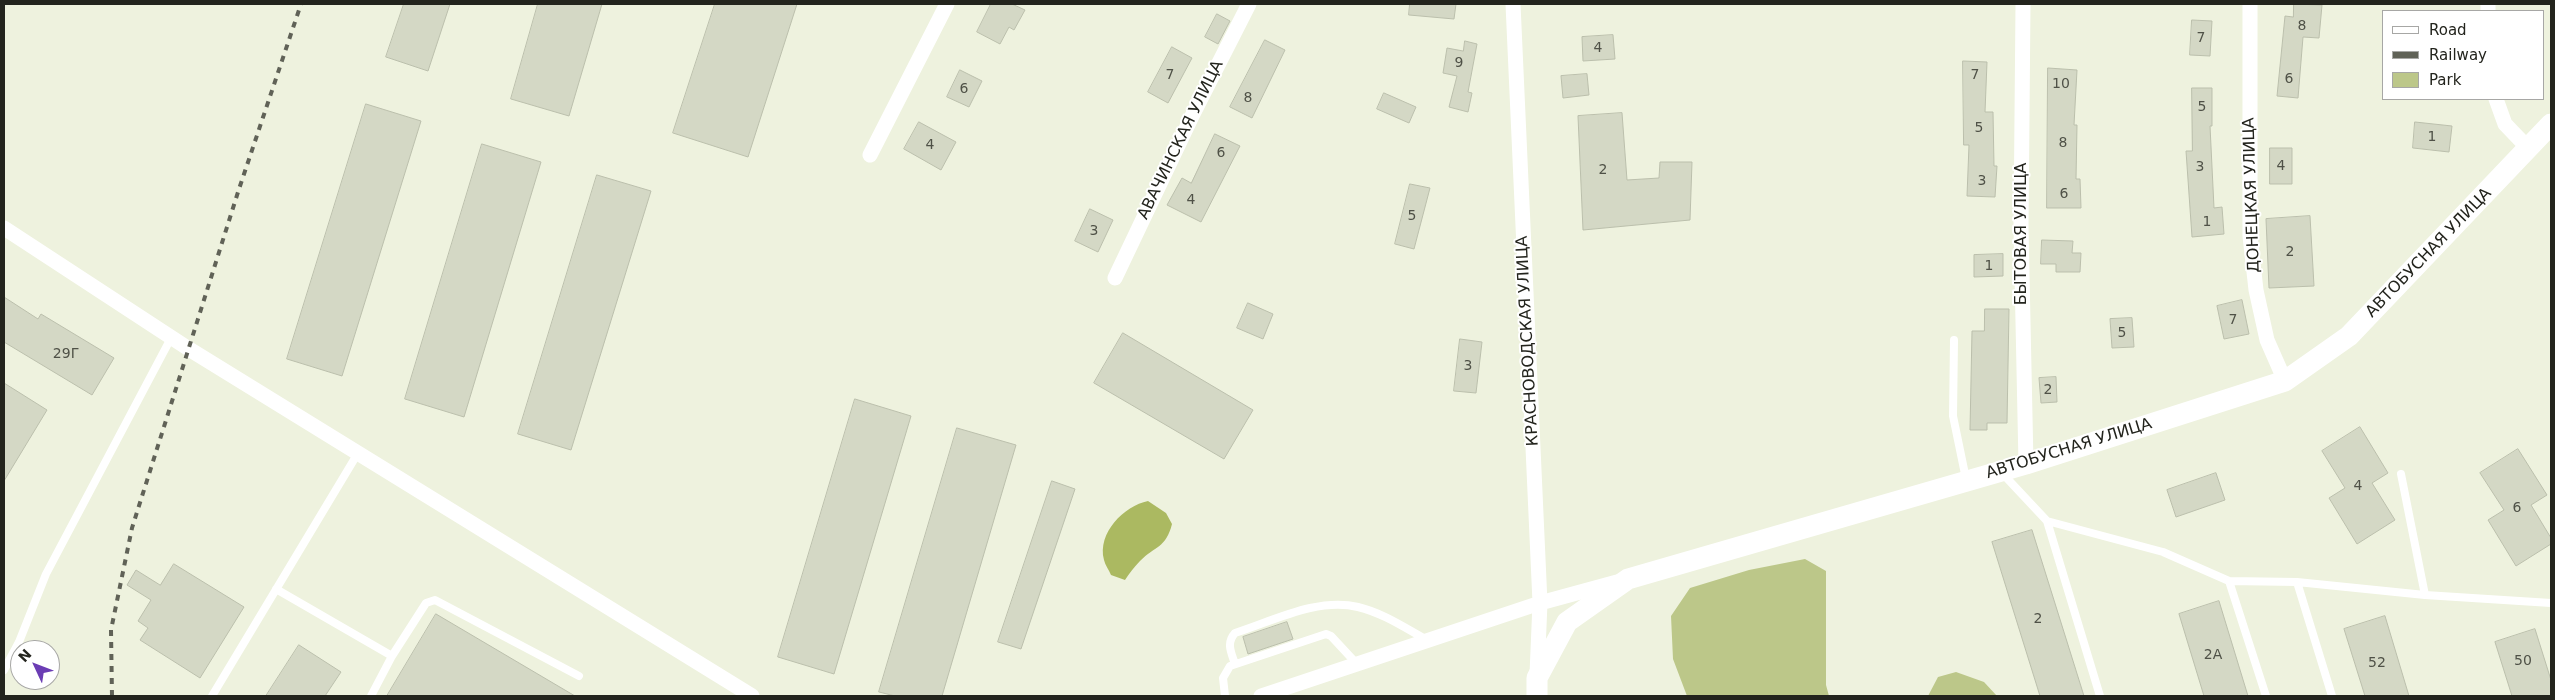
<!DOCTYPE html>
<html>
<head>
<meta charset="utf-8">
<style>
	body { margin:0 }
	#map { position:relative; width:2555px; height:700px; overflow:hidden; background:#eef2de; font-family:"DejaVu Sans",sans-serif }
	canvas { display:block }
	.frame { position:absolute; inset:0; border:5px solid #23241d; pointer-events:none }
	.legend { position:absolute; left:2382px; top:10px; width:162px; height:90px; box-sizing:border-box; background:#fff; border:1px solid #a7a7a5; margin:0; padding:6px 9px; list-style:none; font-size:15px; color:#23241d }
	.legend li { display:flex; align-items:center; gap:10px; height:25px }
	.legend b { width:25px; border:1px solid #a7a7a5 }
	.north { position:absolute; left:10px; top:640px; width:50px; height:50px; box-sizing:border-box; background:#fff; border:1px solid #a7a7a5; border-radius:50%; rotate:313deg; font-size:14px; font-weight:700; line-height:20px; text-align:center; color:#23241d }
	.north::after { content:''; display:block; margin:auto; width:18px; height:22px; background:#6b3db4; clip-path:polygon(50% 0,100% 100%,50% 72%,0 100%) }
</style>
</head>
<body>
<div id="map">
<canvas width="2555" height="700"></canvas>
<div class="frame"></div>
<ul class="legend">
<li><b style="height:6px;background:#fff"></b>Road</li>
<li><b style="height:6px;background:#606257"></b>Railway</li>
<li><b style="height:14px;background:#bcc789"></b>Park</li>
</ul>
<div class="north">N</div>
</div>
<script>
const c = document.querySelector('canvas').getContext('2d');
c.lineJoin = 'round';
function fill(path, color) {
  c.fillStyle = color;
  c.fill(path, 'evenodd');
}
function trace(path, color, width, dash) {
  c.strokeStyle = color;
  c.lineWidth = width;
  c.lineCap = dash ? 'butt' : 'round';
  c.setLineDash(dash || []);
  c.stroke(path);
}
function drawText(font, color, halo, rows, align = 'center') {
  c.font = font + ' "DejaVu Sans",sans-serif';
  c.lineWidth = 4;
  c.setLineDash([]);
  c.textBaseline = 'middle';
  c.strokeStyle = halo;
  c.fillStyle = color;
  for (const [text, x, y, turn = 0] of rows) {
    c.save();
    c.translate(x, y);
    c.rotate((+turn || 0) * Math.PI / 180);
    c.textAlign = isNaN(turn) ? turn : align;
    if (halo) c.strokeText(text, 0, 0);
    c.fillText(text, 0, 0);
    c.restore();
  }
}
fill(new Path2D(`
	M1805,559L1826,571V685L1829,696H1687L1673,659L1671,616L1690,588L1749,570Z
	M1956,672L1984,682L1997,696H1928L1938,677Z`), '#bcc789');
fill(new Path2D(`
	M1148,501L1166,513L1172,524C1166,548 1155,546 1140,561C1134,567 1129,574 1125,580L1111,575C1109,570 1105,565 1104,560C1097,533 1124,506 1148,501Z`), '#abb961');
const building = new Path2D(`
	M404,4H450L428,71L386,57Z
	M538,4H602L569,116L511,99Z
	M715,4H797L748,157L673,133Z
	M991,4H1012L1025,10L1014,30L1009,27L1000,44L977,32Z
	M1410,4H1456L1454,19L1409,15Z
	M2294,4L2322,5L2319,38L2303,37L2298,98L2277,96L2285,16L2293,17Z
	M1217,14L1230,21L1218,44L1205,37Z
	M2192,20L2212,21L2210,56L2190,55Z
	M1613,35L1615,59L1583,61L1582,37Z
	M1265,40L1285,50L1252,118L1230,107Z
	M1465,41L1477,44L1468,92L1472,93L1468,112L1449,107L1457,76L1443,73L1447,48L1463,51Z
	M1172,47L1192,58L1168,103L1148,92Z
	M1963,61L1987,62L1985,112H1993L1994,166H1997L1995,197L1967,196L1969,145H1964Z
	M2048,68L2077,70L2074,125H2077L2076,179H2080L2081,208H2047Z
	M960,70L982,81L969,107L947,97Z
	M1587,74L1589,95L1563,98L1561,76Z
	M2192,88H2212V126H2210L2214,208L2222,207L2224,234L2192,237L2186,151H2192Z
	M1384,93L1416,107L1409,123L1377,109Z
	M366,104L421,121L342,376L287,359Z
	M1622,113L1627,180L1659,178L1660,162H1692L1690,220L1583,230L1578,116Z
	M919,122L956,142L941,170L904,149Z
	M2415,122L2452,126L2449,152L2413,148Z
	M1215,134L1240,146L1201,222L1167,205L1182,178L1191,183Z
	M482,144L541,162L464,417L405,399Z
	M2270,148H2292V184H2270Z
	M597,175L651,191L571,450L518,434Z
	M1410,184L1430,188L1414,249L1395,244Z
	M1090,209L1113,220L1098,252L1075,241Z
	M2310,216L2314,286L2269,288L2266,219Z
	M2042,240L2073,241L2072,253H2081L2080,272H2056V264H2041Z
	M2003,254V276L1974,277V255Z
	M4,297L38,319L41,314L114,358L92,395L4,342Z
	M2242,300L2249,334L2224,339L2217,306Z
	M1248,303L1273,314L1263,339L1237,328Z
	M1985,309H2009L2007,423H1987V430H1970L1972,331H1984Z
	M2132,318L2134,347L2112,348L2110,319Z
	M1123,333L1253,410L1224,459L1094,383Z
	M1460,339L1482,342L1476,393L1454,391Z
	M2056,377L2057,402L2041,403L2039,378Z
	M4,383L47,410L4,481Z
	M855,399L911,416L834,674L778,657Z
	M2360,427L2388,473L2372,483L2395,520L2357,544L2329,498L2345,488L2322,451Z
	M957,428L1016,445L942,696H895L879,692Z
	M2518,449L2547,495L2531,505L2551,538V544L2516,566L2488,520L2504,510L2480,473Z
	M2216,473L2225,500L2176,517L2167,490Z
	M1052,481L1075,489L1021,649L998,642Z
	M2032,530L2084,696H2040L1992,542Z
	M174,564L244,607L200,678L140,640L148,628L138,621L151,600L127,585L136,570L160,585Z
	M2219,601L2248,696H2204L2179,614Z
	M436,614L575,696H387Z
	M2385,616L2409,696H2365L2344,629Z
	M1287,622L1293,639L1248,654L1243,637Z
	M2535,629L2551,680V696H2512L2495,642Z
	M299,645L341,672L325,696H266Z`);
fill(building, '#d4d8c5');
trace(building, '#bbbfac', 1);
trace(new Path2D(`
	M1954,340L1953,416L1966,479
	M2002,473L2047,521L2163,552L2229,581L2297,582L2425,595L2551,603
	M2401,474L2425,595
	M2047,521L2100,696
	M2229,581L2266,696
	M2297,582L2332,696
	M276,589L392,656
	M1235,664C1231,652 1226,643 1235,633C1273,621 1318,597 1358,607C1383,613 1405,628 1427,640
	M4,670L19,642L46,574L171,338
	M212,696L358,453
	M371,696L392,656L426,603L435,600L579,676
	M1225,696L1223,678L1230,666L1326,634L1331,636L1357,664`), '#fff', 8);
trace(new Path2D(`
	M1513,4L1540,603L1537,674
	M2023,4L2021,227L2026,464
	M2250,4V236L2256,290L2267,340L2285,381
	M2488,4V11
	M2496,99L2505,124L2528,148
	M870,155L947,4
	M4,228L189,349L752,696
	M1115,278L1193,114L1249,4
	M1261,696L1540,603L1617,582`), '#fff', 15);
trace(new Path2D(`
	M1537,696V678L1567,622L1628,579L2026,464L2285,381L2349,336L2551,124`), '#fff', 21);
trace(new Path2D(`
	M112,696L111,630L132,528L239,189L301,4`), '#606257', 4, [6, 6]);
drawText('14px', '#4f5147', null, [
	["8",2302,26],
	["7",2201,38],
	["4",1598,48],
	["9",1459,63],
	["7",1170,75],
	["7",1975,75],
	["6",2289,79],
	["10",2061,84],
	["6",964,89],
	["8",1248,98],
	["5",2202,107],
	["5",1979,128],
	["1",2432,137],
	["8",2063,143],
	["4",930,145],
	["6",1221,153],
	["4",2281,166],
	["3",2200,167],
	["2",1603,170],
	["3",1982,181],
	["6",2064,194],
	["4",1191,200],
	["5",1412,216],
	["1",2207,222],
	["3",1094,231],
	["2",2290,252],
	["1",1989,266],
	["7",2233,320],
	["5",2122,333],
	["29Г",66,354],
	["3",1468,366],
	["2",2048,390],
	["4",2358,486],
	["6",2517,508],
	["2",2038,619],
	["2А",2213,655],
	["50",2523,661],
	["52",2377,663]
]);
drawText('16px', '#23241d', '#fff', [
	["АВАЧИНСКАЯ УЛИЦА",1181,140,-64],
	["ДОНЕЦКАЯ УЛИЦА",2252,195,-92],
	["БЫТОВАЯ УЛИЦА",2022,234,-90],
	["АВТОБУСНАЯ УЛИЦА",2429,253,-46],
	["КРАСНОВОДСКАЯ УЛИЦА",1528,341,-93],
	["АВТОБУСНАЯ УЛИЦА",2069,449,-17]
]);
</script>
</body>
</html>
